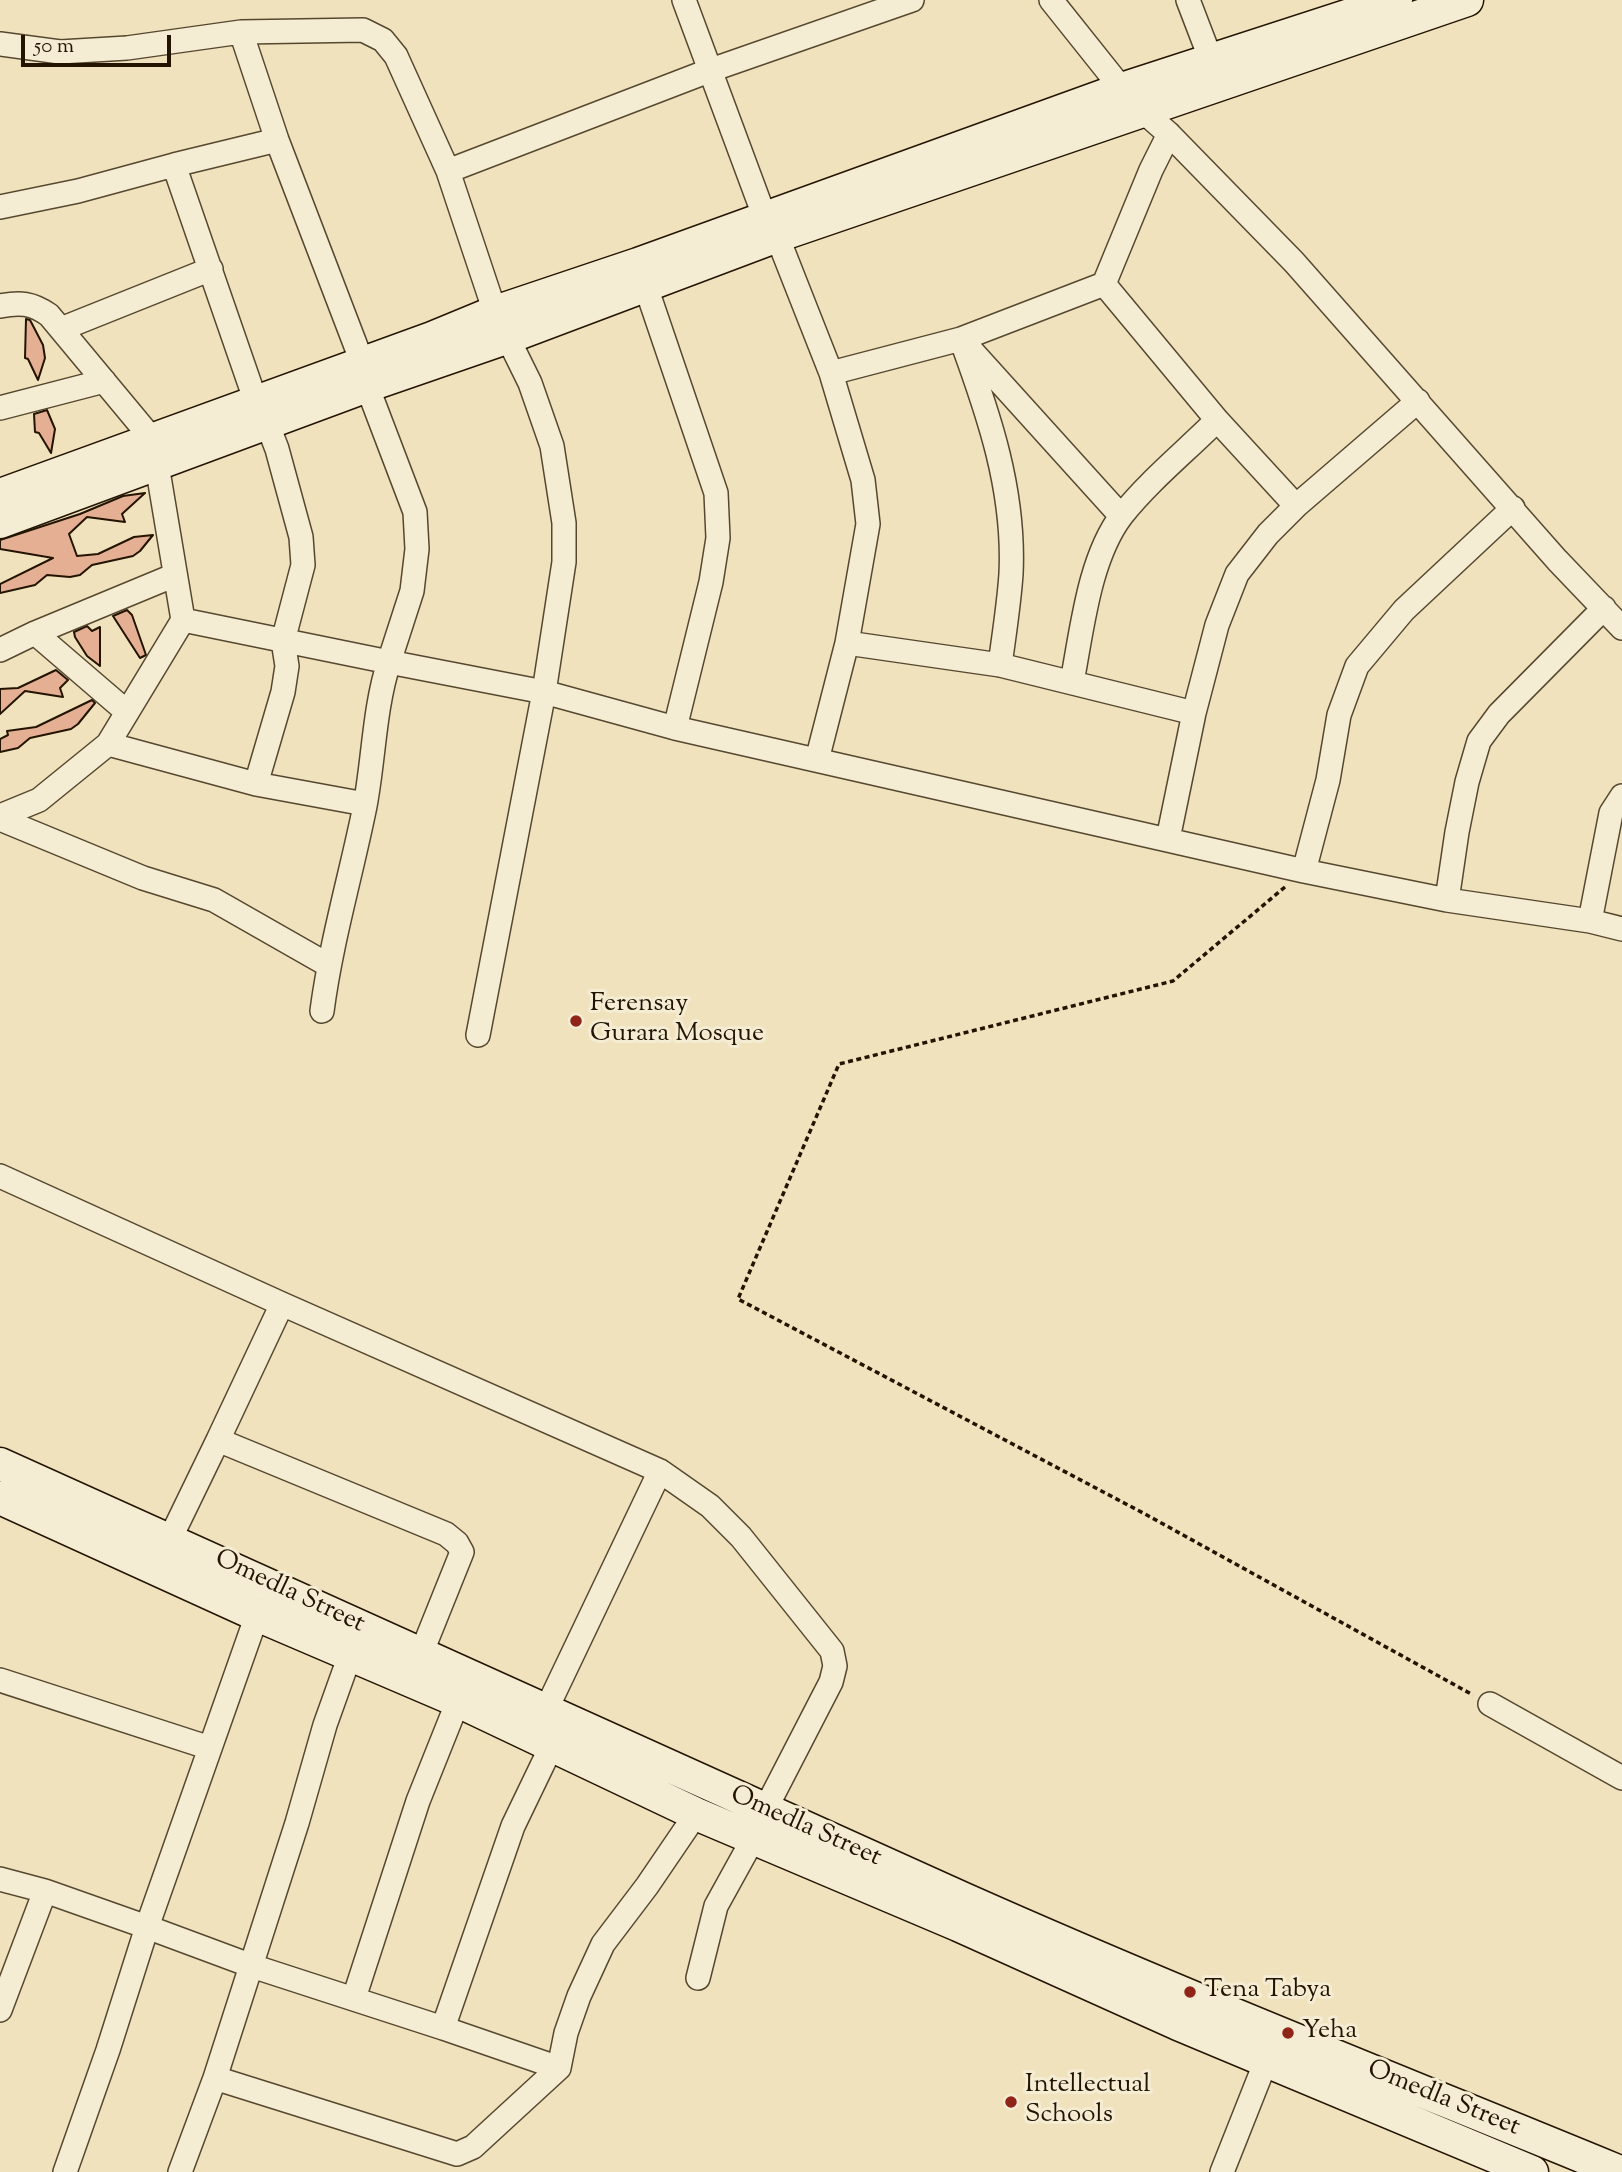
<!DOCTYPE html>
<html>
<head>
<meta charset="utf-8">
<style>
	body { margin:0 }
	#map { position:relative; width:1622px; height:2172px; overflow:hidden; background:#f0e2bd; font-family:"Sorts Mill Goudy",serif }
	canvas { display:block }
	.scale { position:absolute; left:21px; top:35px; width:150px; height:32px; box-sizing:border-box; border:4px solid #231400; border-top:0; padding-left:9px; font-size:21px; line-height:24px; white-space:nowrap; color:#231400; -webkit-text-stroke:5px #f5ecd4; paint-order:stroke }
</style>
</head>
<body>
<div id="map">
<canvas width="1622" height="2172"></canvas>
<div class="scale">50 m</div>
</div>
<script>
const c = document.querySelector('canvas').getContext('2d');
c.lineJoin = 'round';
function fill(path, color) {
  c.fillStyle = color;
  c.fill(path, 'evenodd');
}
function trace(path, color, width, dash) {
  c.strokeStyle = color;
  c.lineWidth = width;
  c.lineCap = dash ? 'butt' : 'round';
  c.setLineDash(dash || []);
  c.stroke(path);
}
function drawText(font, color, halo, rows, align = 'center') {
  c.font = font + ' "Sorts Mill Goudy",serif';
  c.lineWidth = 6;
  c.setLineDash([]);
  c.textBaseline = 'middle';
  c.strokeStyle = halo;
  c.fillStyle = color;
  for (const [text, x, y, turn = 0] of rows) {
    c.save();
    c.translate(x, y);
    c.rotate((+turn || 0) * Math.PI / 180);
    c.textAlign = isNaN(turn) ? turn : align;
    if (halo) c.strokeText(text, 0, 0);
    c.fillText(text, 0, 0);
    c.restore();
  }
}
const building = new Path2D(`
	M26,319L30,320L43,345L45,358L38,380L28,359L25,358Z
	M47,410L55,429L51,453L39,433L35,432L34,414Z
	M145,493L122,514L125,522L87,517L69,534L77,556L98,554L134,537L153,535L140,551L133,556L92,565L80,575L70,577L47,575L35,585L0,593V584L53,558L0,549V540L80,514L123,496Z
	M127,610L132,615L146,655L140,658L113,616Z
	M87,626L92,631L100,627V666L87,656L75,637L74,632Z
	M56,670L68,680L60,688L63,697L25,691L0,714V689L18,688Z
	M92,700L95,703L78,724L71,729L30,738L18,748L0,752V739L8,735L7,731L36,727Z`);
fill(building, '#e5af94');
trace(building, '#231400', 2);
const street = new Path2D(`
	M684,0L765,218
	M1051,0L1122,89
	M1188,0L1211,60
	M241,32L277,140L362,362
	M0,44L60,52L127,48L241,32L363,30L383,40L396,56L448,171L711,70L912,0
	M1144,112L1169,134L1294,262L1557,560L1622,628
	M448,171L495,312L530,383L552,446L564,523V562L544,692L478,1035
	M0,207L78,191L174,165
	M777,236L831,373
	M646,287L716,493L718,538L711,582L675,728
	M0,306C20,302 32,303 49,315L153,440
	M61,329L211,269
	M256,402L174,165L277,140
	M0,408L104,381
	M1217,420L1296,506
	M267,423L277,449L301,537L303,565L283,641L287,666L283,692L256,784L365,804
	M183,620L389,662L412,591L417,549L415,512L367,386
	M35,633L127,712
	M847,643L868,524L863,480L831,373L961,339L1104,284
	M0,650L35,633L175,575
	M1000,665C1004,635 1009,604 1011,574C1015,491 989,415 961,339L1121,516
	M1072,682C1082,630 1089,558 1122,515C1150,480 1186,451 1217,420L1104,284L1151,170L1169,134
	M108,744L183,620L157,465
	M817,760L847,643L1000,665L1194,713
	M0,816L39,800L108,744L256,784
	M0,819L143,878L214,900L328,965
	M1168,839L1194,713L1217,625L1237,574L1268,534L1296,506L1418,401
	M1304,871L1328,780L1339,715L1357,666L1404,610L1513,508
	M1447,900L1457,832L1467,782L1479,741L1499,714L1604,608
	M1590,921L1611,813L1622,796
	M322,1011C331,942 351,875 365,806C374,758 374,709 389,662L544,692L675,728L1304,871L1447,900L1590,921L1622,929
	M0,1176L282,1304L660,1471L710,1506L741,1537L832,1651L835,1666L831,1682L765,1810
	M218,1440L282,1304
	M170,1539L218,1440L446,1534L457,1543L462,1552L421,1654
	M0,1680L210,1748
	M1490,1704L1622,1778
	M545,1712L660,1471
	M0,1879L45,1891L0,2010
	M45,1891L147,1927L257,1615
	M698,1978L716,1906L753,1839
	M354,1998L418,1801L458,1701
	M559,2068L566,2033L579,1996L603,1944L647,1886L696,1814
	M215,2078L457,2154L473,2147L559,2068L443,2028
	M65,2172L108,2050L147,1927L252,1966L443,2028L513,1826L552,1745
	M180,2172L215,2078L297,1823L325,1725L350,1655
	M1222,2172L1266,2061`);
const secondary = new Path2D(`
	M0,495L432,338L495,312L638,264L1122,89L1396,0
	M0,522L367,386L509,337L777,236L1467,0
	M0,1464C322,1606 641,1756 964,1899C1180,1995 1401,2082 1620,2172
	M0,1498L257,1615L458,1701L696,1814L958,1925L1178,2024L1532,2172`);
trace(street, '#56482f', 26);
trace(secondary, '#231400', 35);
trace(new Path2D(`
	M1285,887L1173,981L839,1064L738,1299L1145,1514L1473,1695`), '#231400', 3.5, [5, 3.5]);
trace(street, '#f5ecd4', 23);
trace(secondary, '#f5ecd4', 32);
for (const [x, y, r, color] of [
	[576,1021,7,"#8f2418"],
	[1190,1992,7,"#8f2418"],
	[1288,2033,7,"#8f2418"],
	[1011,2102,7,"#8f2418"]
]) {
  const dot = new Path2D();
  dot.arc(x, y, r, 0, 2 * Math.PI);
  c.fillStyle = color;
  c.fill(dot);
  trace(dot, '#f5ecd4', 2.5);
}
drawText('26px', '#231400', '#f5ecd4', [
	["Ferensay",590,1006],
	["Gurara Mosque",590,1036],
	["Tena Tabya",1204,1992],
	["Yeha",1302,2033],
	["Intellectual",1025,2087],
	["Schools",1025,2117]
], 'left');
drawText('26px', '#231400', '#f5ecd4', [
	["Omedla Street",289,1593,25],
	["Omedla Street",805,1828,24],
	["Omedla Street",1443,2100,22]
]);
</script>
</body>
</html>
